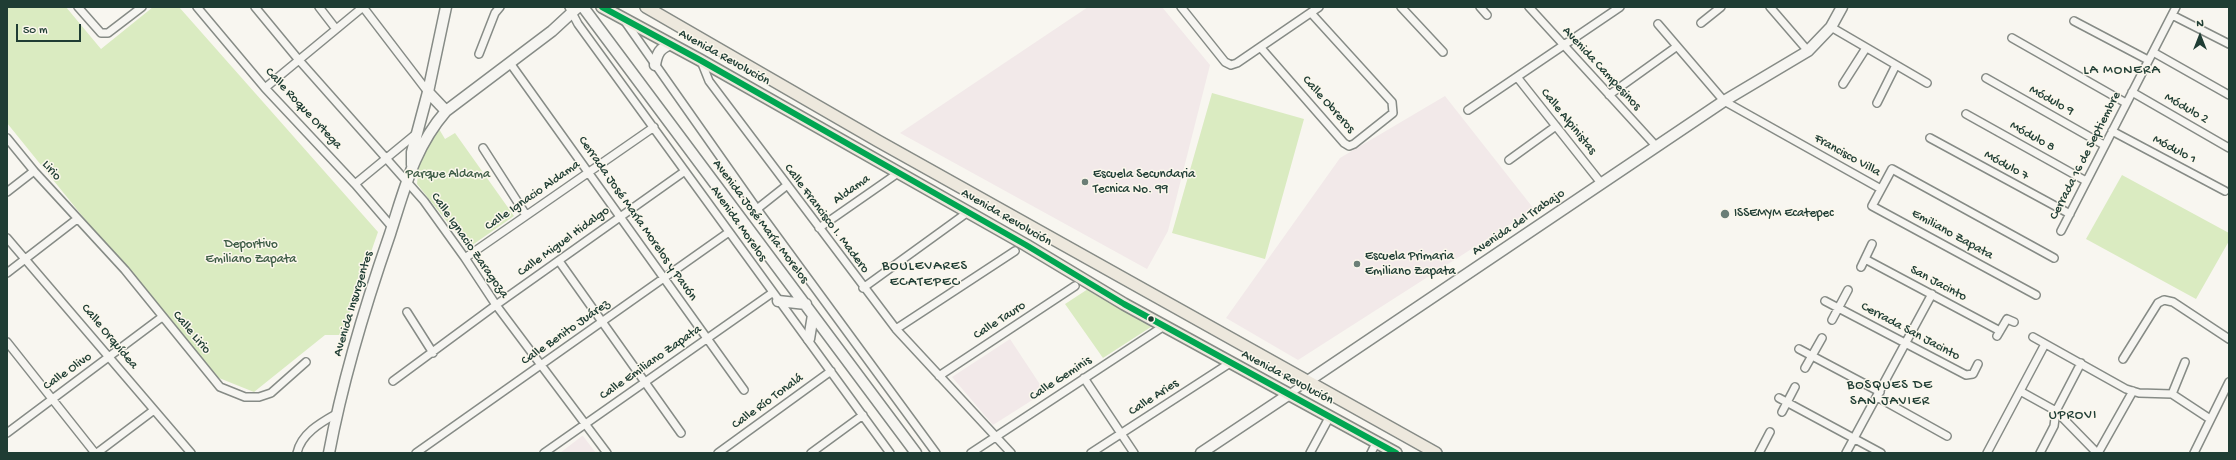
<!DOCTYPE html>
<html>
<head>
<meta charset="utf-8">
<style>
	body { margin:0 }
	#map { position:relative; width:2236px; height:460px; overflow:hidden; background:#f8f6f0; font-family:"Gochi Hand",sans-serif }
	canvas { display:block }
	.frame { position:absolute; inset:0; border:8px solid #1f3d34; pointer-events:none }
	.north { position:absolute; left:2180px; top:16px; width:40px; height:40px; -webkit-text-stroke:3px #fbf7ec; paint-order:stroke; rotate:0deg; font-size:11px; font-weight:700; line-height:16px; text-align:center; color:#1f3d34 }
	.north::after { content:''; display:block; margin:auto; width:14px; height:18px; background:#1f3d34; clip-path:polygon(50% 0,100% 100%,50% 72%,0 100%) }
	.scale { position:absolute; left:16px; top:24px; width:65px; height:18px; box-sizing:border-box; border:2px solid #1f3d34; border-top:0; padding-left:5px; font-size:12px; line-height:14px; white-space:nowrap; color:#1f3d34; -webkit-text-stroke:3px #fbf7ec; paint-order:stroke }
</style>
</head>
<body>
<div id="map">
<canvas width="2236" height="460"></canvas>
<div class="frame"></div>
<div class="north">N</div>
<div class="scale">50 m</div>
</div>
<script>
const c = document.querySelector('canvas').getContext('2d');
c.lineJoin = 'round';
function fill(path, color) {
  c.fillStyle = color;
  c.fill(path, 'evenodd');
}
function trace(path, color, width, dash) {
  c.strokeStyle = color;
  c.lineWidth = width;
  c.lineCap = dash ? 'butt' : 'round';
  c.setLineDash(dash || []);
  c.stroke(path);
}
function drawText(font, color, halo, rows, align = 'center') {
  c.font = font + ' "Gochi Hand",sans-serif';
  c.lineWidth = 3;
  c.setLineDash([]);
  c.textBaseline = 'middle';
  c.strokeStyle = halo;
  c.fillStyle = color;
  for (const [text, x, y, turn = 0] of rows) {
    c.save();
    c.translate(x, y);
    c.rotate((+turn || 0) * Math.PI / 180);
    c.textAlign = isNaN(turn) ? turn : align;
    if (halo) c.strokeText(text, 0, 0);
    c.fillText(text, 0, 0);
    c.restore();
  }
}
fill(new Path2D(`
	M1088,7H1162L1210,65L1168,231L1147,269L900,133Z
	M1445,96L1534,209L1298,360L1226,318L1340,158Z
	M1010,339L1045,392L993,425L952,377Z
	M583,436L596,453H560L582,436Z`), '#f2e9e9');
fill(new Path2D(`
	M7,7H66L101,49L153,7H179L378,232L342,335H325L254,392L219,378L164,317L7,123Z
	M1212,93L1304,119L1265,259L1172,233Z
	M439,129L445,139L455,133L514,216L468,248L417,184L419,163Z
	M2122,175L2229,233V241L2196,299L2086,239Z
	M1088,289L1154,325L1103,358L1065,304Z`), '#daebc1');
const street = new Path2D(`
	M78,7L101,33H108L142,7
	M197,7L265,88L355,184L392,227
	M255,7L298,59L424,201L465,258L496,305L607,453
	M319,7L336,29
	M363,7L428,92
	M569,7L578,24L890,453
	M1181,7L1225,62L1231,65L1237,63L1319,7
	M1401,7L1443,52
	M1480,7L1487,15
	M1529,7L1656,146
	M1770,7L1808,51
	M2172,15L2229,44
	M624,20L757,209L936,453
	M2074,21L2148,60
	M1701,23L1721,7
	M1658,24L1724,101L1881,189
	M1831,27L1927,83
	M2012,38L2126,103
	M1261,48L1344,143L1349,146L1354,144L1393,113L1392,102L1311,13
	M2153,52L2229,95
	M479,54L495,13L500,7
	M701,61L709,81L896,329L1011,453
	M510,63L744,390
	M1517,77L1601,183
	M1986,78L2104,145
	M1843,84L1866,48
	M265,88L363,7
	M2132,92L2229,148
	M1609,95L1676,47
	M1877,103L1896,65
	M1468,110L1620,7
	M1966,114L2086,181
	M2112,131L2225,191
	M7,138L34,171L125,270L220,387L245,397H259L271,393L306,362
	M1930,138L2070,214
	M483,148L526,215
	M1509,160L1556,126
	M355,184L417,133
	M7,192L34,171
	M757,209L786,186
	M819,228L898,173
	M2061,231L2176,7
	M7,238L191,453
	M465,258L654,127
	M1865,259L2000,331
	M559,261L681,433
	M1861,267L1872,244
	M7,273L77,219
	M863,288L968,212
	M2036,295L1872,206L1892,169L2054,258
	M1825,301L1966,375L1973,374L1978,364
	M407,312L433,353
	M1832,320L1848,290
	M896,329L1015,251
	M1997,336L2007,319L2014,322
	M2033,337L2126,389L2139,393L2172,394L2210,419
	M7,342L95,453
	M1799,349L1880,392
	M2123,359L2158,303L2164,300L2173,302L2229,339
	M1805,368L1822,338
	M939,376L1075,286
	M1084,378L1134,453
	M393,381L496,305L685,171
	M2020,391L2056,411L2097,453
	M2172,394L2185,362
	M1288,395L1308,381
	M1877,397L1947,436
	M1779,398L1881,453
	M1782,412L1795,387
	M7,433L162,317
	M97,453L154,410
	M297,453C301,434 320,423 336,414
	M416,453L729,232
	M544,453L772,293
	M718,453L831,371
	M811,453L863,415
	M971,453L1164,326
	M1091,453L1230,363
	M1310,453L1330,416
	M1371,453L1377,441
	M1759,453L1770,432
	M1846,453L1932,294
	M1987,453L2045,344
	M2040,453L2054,426L2056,411L2081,363
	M2098,453L2133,391
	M2194,453L2229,382`);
const secondary = new Path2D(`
	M583,7L916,453
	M655,65C657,53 660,48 671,44
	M428,92L446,111
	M412,165V152L428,92L446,7
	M778,301L806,304
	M809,339L813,315
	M1308,381L1724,101L1808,51L1831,27L1842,7
	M329,453C343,378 365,306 390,234C405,188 414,148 446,111L552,31L578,7
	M1201,453L1288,395`);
const primary = new Path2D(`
	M602,7L700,60L1026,245L1124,304L1396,453
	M646,7L878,141L1436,453`);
trace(street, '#868b86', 10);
trace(secondary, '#868b86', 13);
trace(primary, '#868b86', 14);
trace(street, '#f6f5f1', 7);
trace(secondary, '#f6f5f1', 10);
trace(primary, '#ede8dd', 11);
trace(new Path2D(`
	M602,7L700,60L1026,245L1124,304L1396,453`), '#00a651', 6);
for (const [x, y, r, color] of [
	[1085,182,4,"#6b7e76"],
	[1725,214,5,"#6b7e76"],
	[1357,264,4,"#6b7e76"],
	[1151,319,3.5,"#1f3d34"]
]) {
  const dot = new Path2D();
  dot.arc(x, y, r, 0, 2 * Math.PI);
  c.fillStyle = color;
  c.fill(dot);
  trace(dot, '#fbf7ec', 1.5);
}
drawText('13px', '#1f3d34', '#fbf7ec', [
	["Avenida Revolución",724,58,29],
	["Avenida Campesinos",1601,69,47],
	["Módulo 9",2051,101,29],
	["Calle Obreros",1328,105,48],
	["Calle Roque Ortega",303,109,47],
	["Módulo 2",2186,109,30],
	["Calle Alpinistas",1568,122,51],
	["Módulo 8",2032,137,29],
	["Módulo 1",2174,150,28],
	["Francisco Villa",1847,156,29],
	["Cerrada 16 de Septiembre",2086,156,-63],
	["Módulo 7",2006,166,29],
	["Lirio",51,171,49],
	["Aldama",852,190,-35],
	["Calle Ignacio Aldama",533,196,-35],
	["Avenida Revolución",1006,218,30],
	["Cerrada José María Morelos y Pavón",637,219,55],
	["Calle Francisco I. Madero",826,219,53],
	["Avenida José María Morelos",760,222,53],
	["Avenida del Trabajo",1519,223,-34],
	["Avenida Morelos",738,224,55],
	["Emiliano Zapata",1952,235,29],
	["Calle Miguel Hidalgo",564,242,-36],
	["Calle Ignacio Zaragoza",469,246,55],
	["San Jacinto",1938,284,28],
	["Avenida Insurgentes",354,304,-73],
	["Calle Tauro",1000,321,-33],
	["Cerrada San Jacinto",1910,332,28],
	["Calle Lirio",191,333,50],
	["Calle Benito Juárez",566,333,-35],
	["Calle Orquídea",109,337,50],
	["Calle Emiliano Zapata",651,363,-35],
	["Calle Olivo",68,372,-35],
	["Avenida Revolución",1287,378,28],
	["Calle Geminis",1061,379,-33],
	["Calle Aries",1154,398,-33],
	["Calle Río Tonalá",768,402,-36]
]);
drawText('13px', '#405e48', '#fbf7ec', [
	["Parque Aldama",448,175],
	["Deportivo",251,245],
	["Emiliano Zapata",251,260]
]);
drawText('13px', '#1f3d34', '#fbf7ec', [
	["Escuela Secundaria",1093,175],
	["Tecnica No. 99",1093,190],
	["ISSEMYM Ecatepec",1734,214],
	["Escuela Primaria",1365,257],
	["Emiliano Zapata",1365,272]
], 'left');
c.letterSpacing = '1px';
drawText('14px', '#1f3d34', '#fbf7ec', [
	["LA MONERA",2122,71],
	["BOULEVARES",925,267],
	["ECATEPEC",925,283],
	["BOSQUES DE",1890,386],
	["SAN JAVIER",1890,402],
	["UPROVI",2073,416]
]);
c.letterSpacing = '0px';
</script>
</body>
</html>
